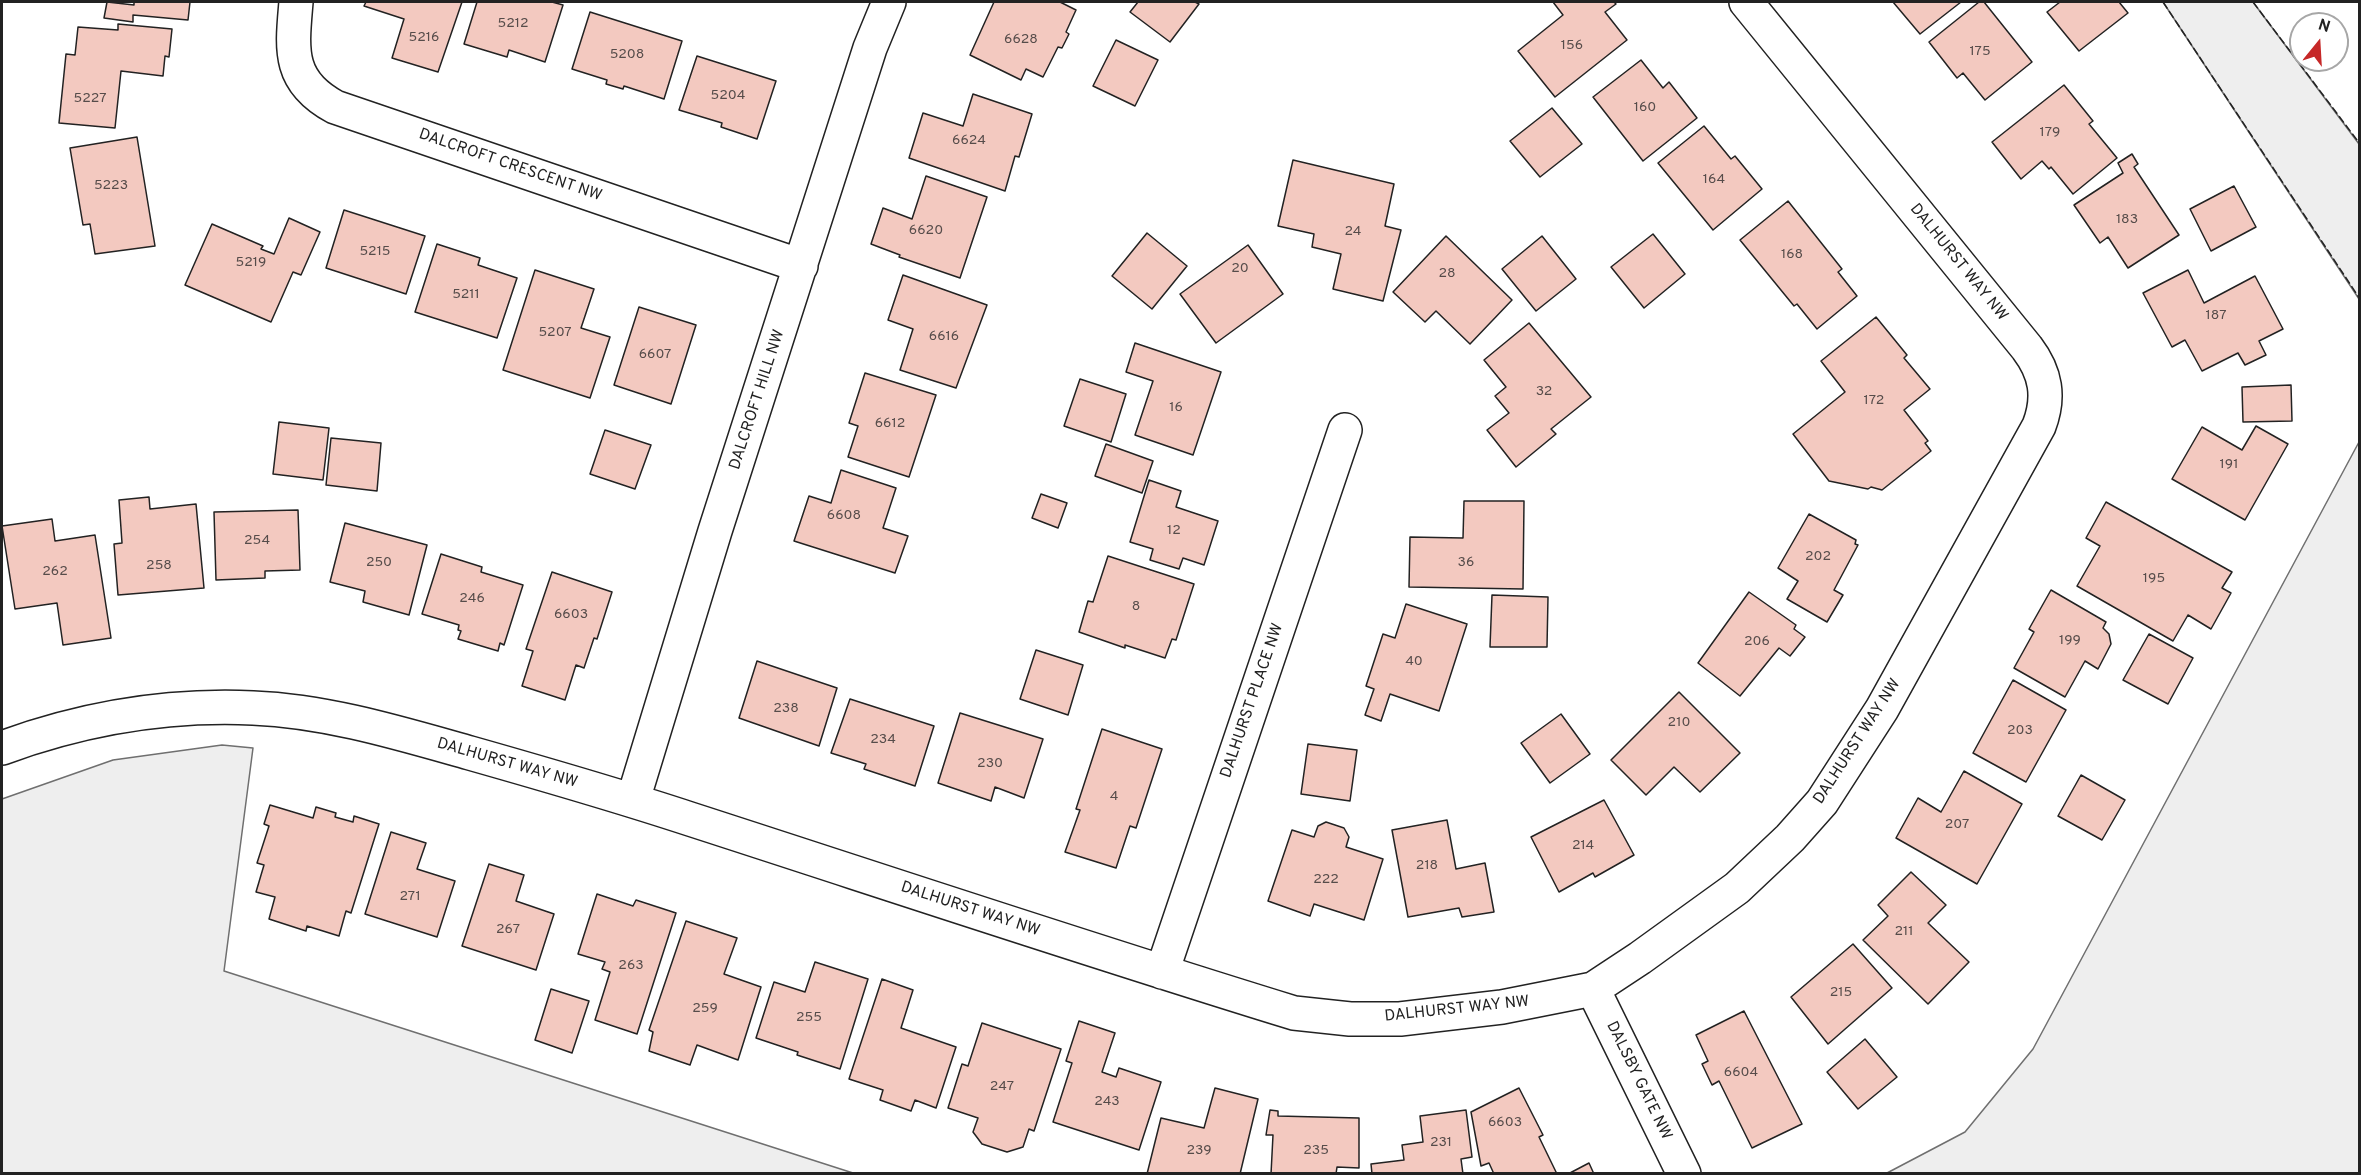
<!DOCTYPE html>
<html>
<head>
<meta charset="utf-8">
<style>
	body { margin:0 }
	#map { position:relative; width:2361px; height:1175px; overflow:hidden; background:#fff; font-family:Overpass,sans-serif }
	canvas { display:block }
	.frame { position:absolute; inset:0; border:3px solid #222; pointer-events:none }
	.north { position:absolute; left:2289px; top:12px; width:60px; height:60px; box-sizing:border-box; background:#fff; border:2px solid #a7a7a7; border-radius:50%; rotate:18deg; font-size:16px; font-weight:700; line-height:24px; text-align:center; color:#222 }
	.north::after { content:''; display:block; margin:auto; width:21px; height:27px; background:#c62828; clip-path:polygon(50% 0,100% 100%,50% 72%,0 100%) }
</style>
</head>
<body>
<div id="map">
<canvas width="2361" height="1175"></canvas>
<div class="frame"></div>
<div class="north">N</div>
</div>
<script>
const c = document.querySelector('canvas').getContext('2d');
c.lineJoin = 'round';
function fill(path, color) {
  c.fillStyle = color;
  c.fill(path, 'evenodd');
}
function trace(path, color, width, dash) {
  c.strokeStyle = color;
  c.lineWidth = width;
  c.lineCap = dash ? 'butt' : 'round';
  c.setLineDash(dash || []);
  c.stroke(path);
}
function drawText(font, color, halo, rows, align = 'center') {
  c.font = font + ' Overpass,sans-serif';
  c.lineWidth = 4.5;
  c.setLineDash([]);
  c.textBaseline = 'middle';
  c.strokeStyle = halo;
  c.fillStyle = color;
  for (const [text, x, y, turn = 0] of rows) {
    c.save();
    c.translate(x, y);
    c.rotate((+turn || 0) * Math.PI / 180);
    c.textAlign = isNaN(turn) ? turn : align;
    if (halo) c.strokeText(text, 0, 0);
    c.fillText(text, 0, 0);
    c.restore();
  }
}
const green = new Path2D(`
	M2163,2H2253L2359,144V299Z
	M2359,442V1173H1887L1965,1132L2033,1049Z
	M222,745L253,748L224,971L853,1173H2V799L113,760Z`);
fill(green, '#eee');
trace(green, '#6f6f6f', 1.5);
const building = new Path2D(`
	M107,2L134,5V2H190L188,20L133,15V22L104,18Z
	M366,2H462L438,72L392,58L404,19L364,6Z
	M477,2H552L563,5L545,62L509,50L507,57L464,44Z
	M994,2H1060L1076,10L1066,32L1069,34L1062,48L1058,47L1043,77L1026,69L1021,80L970,55Z
	M1138,2H1195L1199,4L1170,42L1130,12Z
	M1553,2H1614L1616,4L1605,12L1627,40L1555,97L1518,51L1563,15Z
	M1893,2H1961L1920,34Z
	M1979,2H1984L2032,62L1985,100L1963,73L1957,78L1929,42Z
	M2060,2H2119L2128,13L2079,51L2047,12Z
	M590,12L682,41L664,99L624,86L623,89L606,84L607,80L572,69Z
	M118,24L172,29L169,57L165,56L163,76L121,71L115,128L59,123L66,54L75,55L78,27L118,30Z
	M1116,40L1158,60L1135,106L1093,86Z
	M697,56L776,81L757,139L721,127L722,123L679,110Z
	M1641,60L1663,88L1669,82L1697,118L1643,161L1593,97Z
	M2064,85L2093,121L2089,124L2117,158L2073,194L2051,167L2049,169L2042,161L2021,179L1992,142Z
	M973,94L1032,114L1019,157L1015,156L1005,191L909,158L923,113L963,126Z
	M1552,108L1582,144L1540,177L1510,141Z
	M1704,126L1731,159L1735,156L1762,189L1713,230L1658,163Z
	M137,137L155,246L95,254L90,224L83,225L70,148Z
	M2132,154L2138,164L2134,167L2179,235L2128,268L2108,237L2100,243L2074,205L2123,173L2118,163Z
	M1293,160L1394,184L1385,226L1401,230L1383,301L1333,289L1341,254L1312,247L1314,234L1278,226Z
	M926,176L987,197L960,278L899,257L900,255L871,244L883,208L912,219Z
	M2234,186L2256,227L2211,251L2190,209Z
	M1788,201L1842,269L1838,272L1857,296L1817,329L1797,304L1794,306L1740,240Z
	M344,210L425,236L406,294L326,268Z
	M289,218L320,232L301,275L293,272L271,322L185,285L212,224L263,246L261,249L274,254Z
	M1147,233L1187,266L1152,309L1112,276Z
	M1653,234L1685,274L1644,308L1611,267Z
	M1446,236L1512,300L1470,344L1436,311L1425,322L1393,292Z
	M1542,236L1576,279L1536,311L1502,269Z
	M437,244L480,258L478,265L517,278L497,338L415,312Z
	M1248,245L1283,294L1216,343L1180,294Z
	M535,270L594,289L581,328L610,337L590,398L503,370Z
	M2188,270L2204,303L2255,276L2283,329L2259,341L2266,355L2245,365L2238,353L2202,371L2185,340L2172,347L2143,293Z
	M903,275L987,305L956,388L900,370L913,329L888,320Z
	M639,307L696,325L671,404L614,385Z
	M1876,317L1907,355L1904,358L1930,389L1904,410L1928,441L1925,443L1931,451L1882,490L1871,487L1868,489L1829,481L1793,434L1845,392L1821,361Z
	M1529,323L1591,397L1551,429L1556,434L1516,467L1487,430L1509,413L1495,396L1506,387L1484,360Z
	M1135,343L1221,372L1193,455L1135,435L1153,381L1126,372Z
	M865,373L936,395L909,477L848,457L858,426L849,423Z
	M1080,379L1126,394L1111,442L1064,426Z
	M2291,385L2292,421L2243,422L2242,387Z
	M279,422L329,428L323,480L273,474Z
	M2256,426L2288,444L2245,520L2172,479L2202,427L2242,450Z
	M605,430L651,445L635,489L590,474Z
	M331,438L381,443L377,491L326,485Z
	M1106,444L1153,461L1142,493L1095,476Z
	M841,470L896,488L883,528L908,536L895,573L794,541L809,496L831,503Z
	M1149,480L1181,491L1176,507L1218,521L1204,565L1183,558L1179,569L1150,560L1153,549L1130,542Z
	M1041,494L1067,503L1058,528L1032,518Z
	M149,497L150,509L196,504L204,588L118,595L114,544L122,543L119,500Z
	M1464,501H1524L1523,589L1409,587L1410,537L1463,538Z
	M2106,502L2232,572L2222,588L2231,593L2211,629L2188,615L2173,641L2077,586L2100,546L2086,538Z
	M298,510L300,570L265,571V578L216,580L214,512Z
	M1809,514L1856,540L1855,544L1858,545L1834,590L1843,595L1827,622L1787,599L1798,581L1778,568Z
	M52,519L55,541L95,535L111,638L63,645L57,603L15,609L2,526Z
	M345,523L427,545L409,615L363,602L365,591L330,582Z
	M441,554L482,567L481,572L523,585L504,645L500,643L498,651L458,639L461,631L458,630L459,625L422,614Z
	M1108,556L1194,584L1176,640L1172,639L1165,658L1125,645V648L1079,632L1088,601L1093,602Z
	M552,572L612,592L597,639L594,638L584,668L576,665L565,700L522,686L533,651L526,649Z
	M2051,590L2106,622L2103,628L2109,634L2111,644L2098,669L2085,661L2065,697L2014,668L2034,632L2029,629Z
	M1749,592L1796,625L1794,629L1805,637L1790,656L1779,648L1740,696L1698,663Z
	M1492,595L1548,597L1547,647H1490Z
	M1406,604L1467,624L1439,711L1390,694L1381,721L1365,715L1374,689L1366,686L1383,634L1395,638Z
	M2149,634L2193,658L2168,704L2123,680Z
	M1036,650L1083,665L1068,715L1020,699Z
	M757,661L837,688L819,746L739,718Z
	M2013,680L2066,710L2026,782L1973,753Z
	M1679,692L1740,753L1700,792L1674,767L1646,795L1611,760Z
	M850,699L934,726L915,786L864,769L866,764L831,753Z
	M960,713L1043,739L1024,798L995,787L991,801L938,783Z
	M1561,714L1590,754L1550,783L1521,743Z
	M1102,729L1162,749L1136,828L1130,826L1116,868L1065,852L1080,810L1076,809Z
	M1308,744L1357,750L1350,801L1301,794Z
	M1964,771L2022,804L1977,884L1896,838L1918,798L1941,812Z
	M2081,775L2125,800L2102,840L2058,816Z
	M1604,800L1634,855L1595,877L1593,873L1559,892L1531,837Z
	M270,805L313,818L316,807L336,813L335,817L353,822L354,816L379,824L351,913L346,911L339,936L307,926L306,931L269,919L275,897L256,892L264,865L257,863L269,826L264,824Z
	M1447,820L1456,869L1485,863L1494,912L1462,917L1459,908L1408,917L1392,830Z
	M1326,822L1344,828L1349,837L1346,847L1383,859L1364,920L1314,904L1310,916L1268,901L1292,830L1314,837L1318,826Z
	M391,832L426,843L417,869L455,881L437,937L365,914Z
	M489,864L524,875L516,901L554,914L536,970L462,946Z
	M1911,872L1946,905L1928,923L1969,962L1928,1004L1863,940L1888,916L1878,905Z
	M597,894L633,906L636,900L676,913L637,1034L595,1020L610,972L602,969L605,962L578,954Z
	M686,921L737,938L724,974L761,987L738,1060L697,1045L690,1065L649,1051L653,1032L649,1030Z
	M1853,944L1892,988L1828,1044L1791,997Z
	M815,962L868,979L840,1069L797,1055L798,1052L756,1038L774,982L805,992Z
	M882,979L913,990L901,1028L956,1047L936,1108L915,1100L911,1111L880,1100L883,1090L849,1079Z
	M551,989L589,1001L572,1053L535,1040Z
	M1744,1011L1802,1124L1752,1148L1719,1081L1712,1085L1702,1064L1708,1061L1696,1035Z
	M1079,1021L1115,1033L1102,1072L1116,1077L1119,1068L1161,1082L1139,1150L1053,1122L1072,1063L1066,1061Z
	M982,1023L1061,1049L1034,1131L1029,1129L1023,1147L1007,1152L982,1144L973,1132L978,1118L948,1108L962,1064L968,1066Z
	M1865,1039L1897,1077L1858,1109L1827,1072Z
	M1215,1088L1258,1099L1240,1174H1147L1161,1118L1204,1128Z
	M1519,1088L1543,1135L1539,1137L1557,1174H1494L1489,1163L1481,1166L1471,1112Z
	M1270,1110L1278,1111V1116L1359,1118V1168L1337,1167L1336,1174H1271L1273,1135H1266Z
	M1466,1110L1472,1157L1461,1159L1463,1174H1372L1371,1164L1404,1160L1402,1145L1423,1142L1420,1116Z
	M1589,1163L1594,1174H1568Z`);
fill(building, '#f3c9c0');
trace(building, '#222', 1.5);
const minor = new Path2D(`
	M296,2C292,49 287,81 335,107L801,266
	M2,748C84,718 165,704 253,708C327,711 399,733 470,753C544,774 617,795 690,819C891,884 1092,951 1294,1013L1350,1019H1400L1502,1007L1593,989L1640,958L1737,888L1790,838L1822,802L1882,709L2039,426C2050,397 2046,373 2027,348L1746,2
	M633,800L715,531L870,48L889,2
	M1162,972L1345,430
	M1593,989L1684,1174`);
trace(minor, '#222', 36);
trace(minor, '#fff', 33);
trace(new Path2D(`
	M2163,2L2360,299
	M2253,2L2360,144`), '#222', 1.5, [8, 3]);
drawText('14px', '#564c4a', null, [
	["5212",513,24],
	["5216",424,38],
	["6628",1021,40],
	["156",1572,46],
	["175",1980,52],
	["5208",627,55],
	["5204",728,96],
	["5227",90,99],
	["160",1645,108],
	["179",2050,133],
	["6624",969,141],
	["164",1714,180],
	["5223",111,186],
	["183",2127,220],
	["6620",926,231],
	["24",1353,232],
	["5215",375,252],
	["168",1792,255],
	["5219",251,263],
	["20",1240,269],
	["28",1447,274],
	["5211",466,295],
	["187",2216,316],
	["5207",555,333],
	["6616",944,337],
	["6607",655,355],
	["32",1544,392],
	["172",1874,401],
	["16",1176,408],
	["6612",890,424],
	["191",2229,465],
	["6608",844,516],
	["12",1174,531],
	["254",257,541],
	["202",1818,557],
	["250",379,563],
	["36",1466,563],
	["258",159,566],
	["262",55,572],
	["195",2154,579],
	["246",472,599],
	["8",1136,607],
	["6603",571,615],
	["199",2070,641],
	["206",1757,642],
	["40",1414,662],
	["238",786,709],
	["210",1679,723],
	["203",2020,731],
	["234",883,740],
	["230",990,764],
	["4",1114,797],
	["207",1957,825],
	["214",1583,846],
	["218",1427,866],
	["222",1326,880],
	["271",410,897],
	["267",508,930],
	["211",1904,932],
	["263",631,966],
	["215",1841,993],
	["259",705,1009],
	["255",809,1018],
	["6604",1741,1073],
	["247",1002,1087],
	["243",1107,1102],
	["6603",1505,1123],
	["231",1441,1143],
	["239",1199,1151],
	["235",1316,1151]
]);
drawText('16px', '#222', '#fff', [
	["DALCROFT CRESCENT NW",510,166,19],
	["DALHURST WAY NW",1958,263,51],
	["DALCROFT HILL NW",758,400,-72],
	["DALHURST PLACE NW",1253,701,-71],
	["DALHURST WAY NW",1858,742,-57],
	["DALHURST WAY NW",507,764,16],
	["DALHURST WAY NW",970,910,18],
	["DALHURST WAY NW",1457,1010,-6],
	["DALSBY GATE NW",1638,1081,64]
]);
</script>
</body>
</html>
